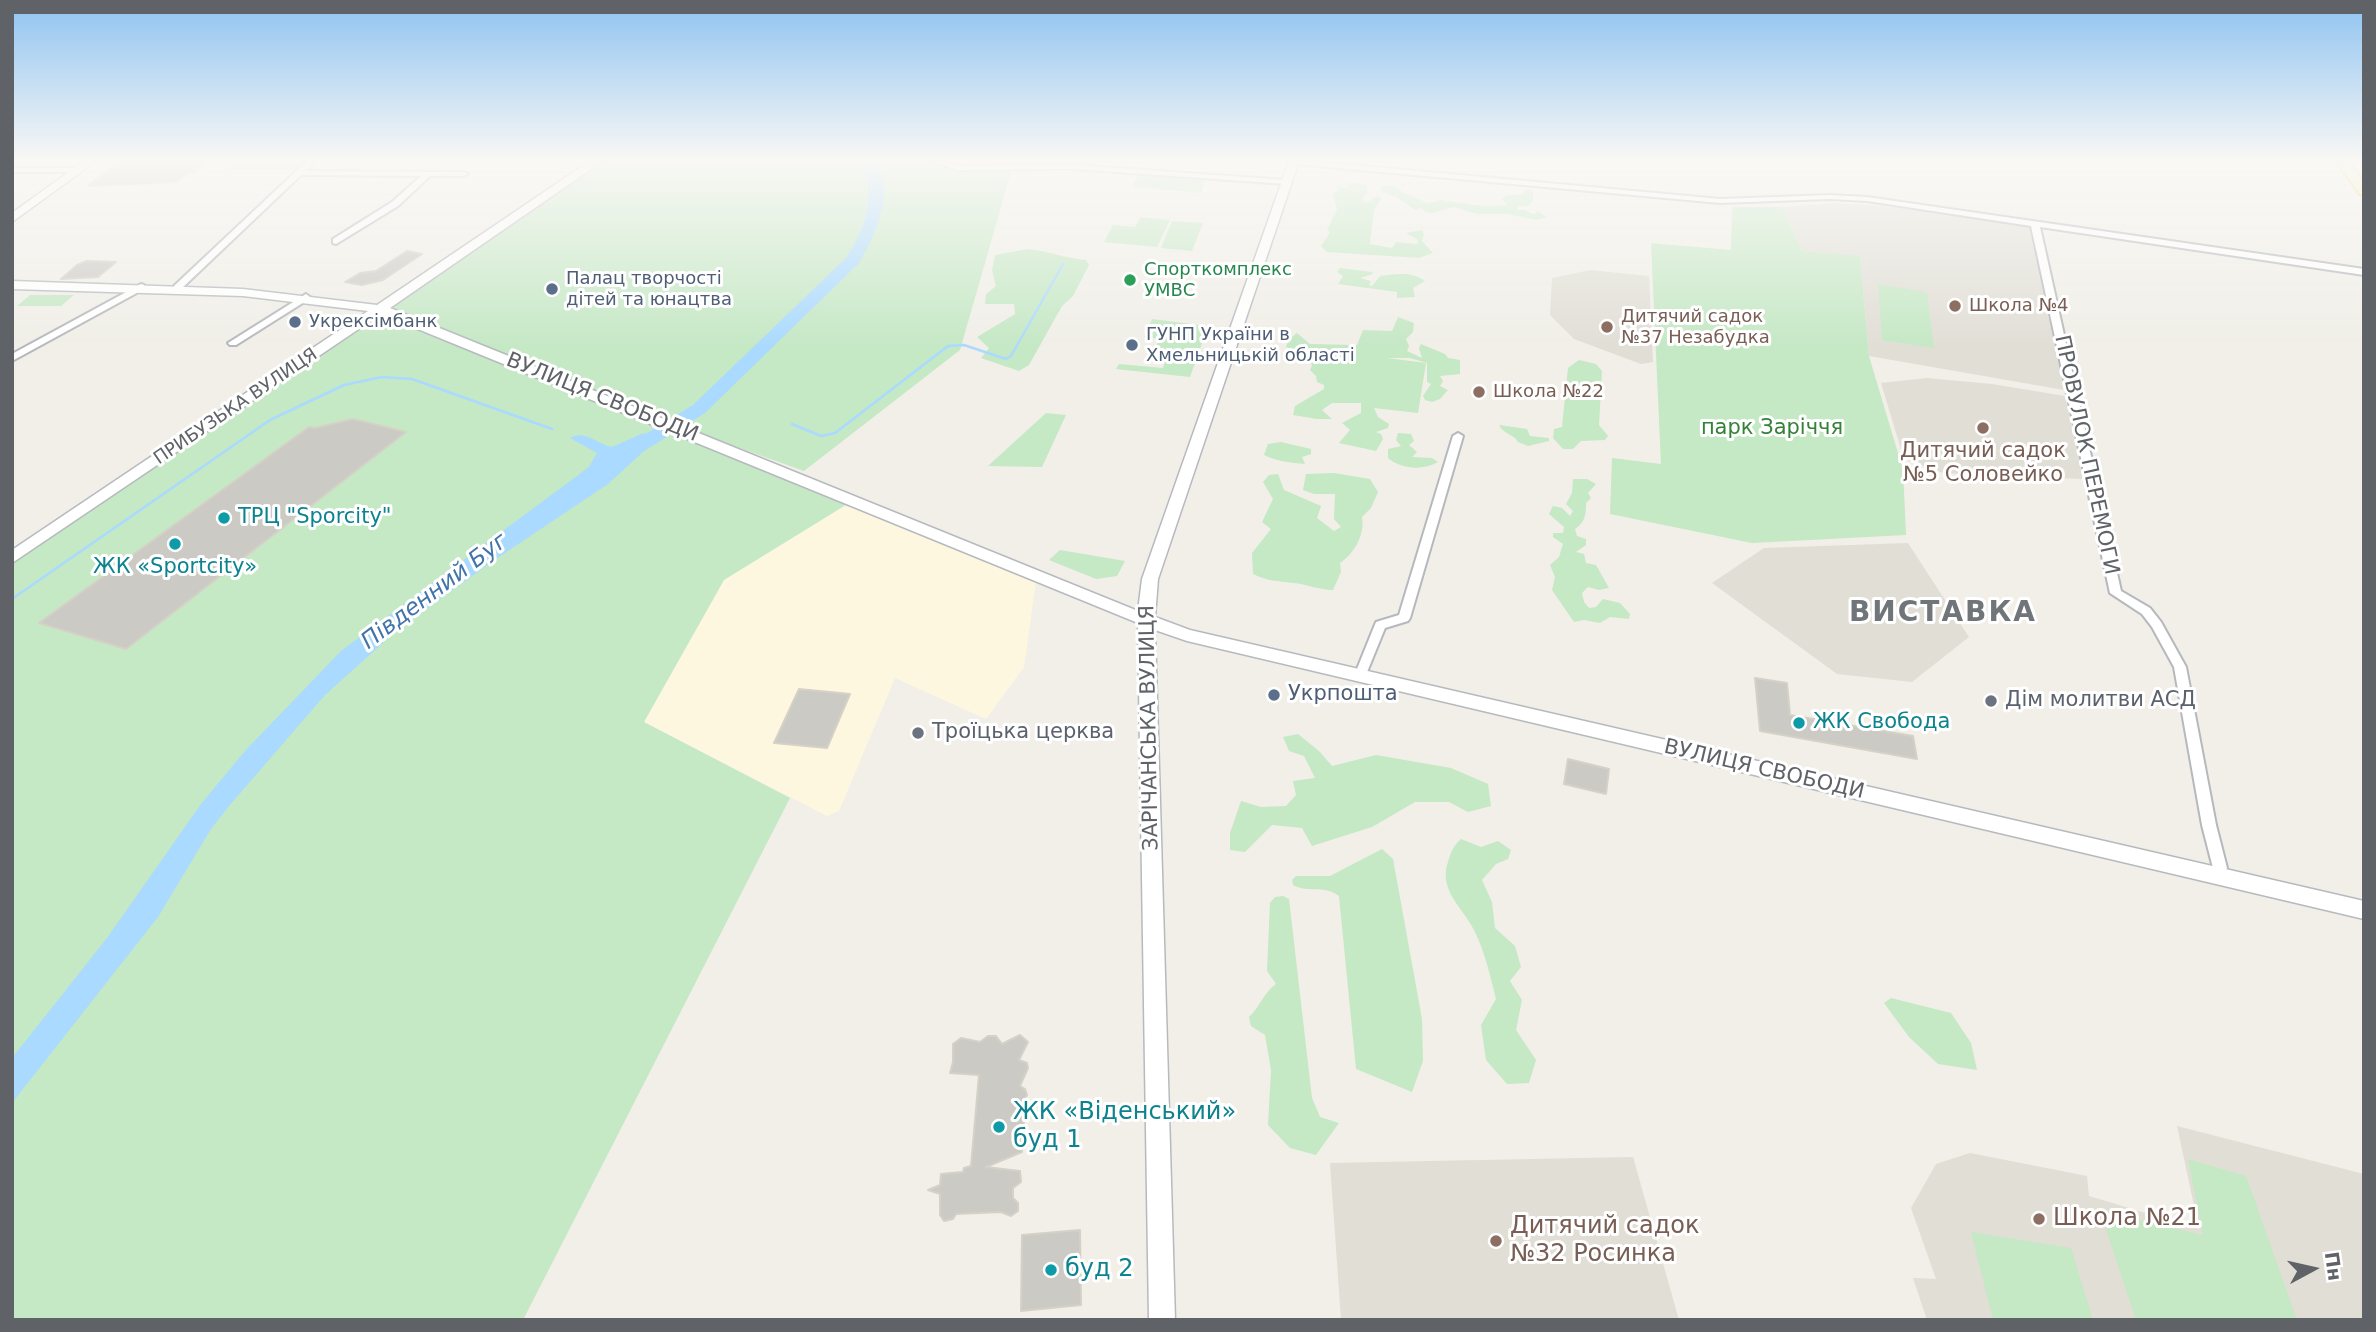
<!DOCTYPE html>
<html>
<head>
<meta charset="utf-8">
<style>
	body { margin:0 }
	#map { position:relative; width:2376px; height:1332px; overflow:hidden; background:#f1efe8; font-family:"DejaVu Sans",sans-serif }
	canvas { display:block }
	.frame { position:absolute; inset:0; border:14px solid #5f6368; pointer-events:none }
	.north { position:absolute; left:2278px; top:1234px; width:70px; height:70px; -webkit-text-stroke:5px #fff; paint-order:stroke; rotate:82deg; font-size:19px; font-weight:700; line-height:28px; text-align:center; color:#5f6368 }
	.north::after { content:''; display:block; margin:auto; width:24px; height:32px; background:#5f6368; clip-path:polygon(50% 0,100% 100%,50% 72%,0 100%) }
</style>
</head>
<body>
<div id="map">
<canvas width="2376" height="1332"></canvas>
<div class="frame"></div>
<div class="north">Пн</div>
</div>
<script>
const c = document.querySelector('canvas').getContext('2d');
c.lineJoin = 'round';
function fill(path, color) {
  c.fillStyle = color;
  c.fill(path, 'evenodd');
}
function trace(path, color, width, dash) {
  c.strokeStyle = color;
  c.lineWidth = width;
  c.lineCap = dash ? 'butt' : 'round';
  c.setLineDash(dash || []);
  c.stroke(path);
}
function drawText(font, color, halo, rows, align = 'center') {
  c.font = font + ' "DejaVu Sans",sans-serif';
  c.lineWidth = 6;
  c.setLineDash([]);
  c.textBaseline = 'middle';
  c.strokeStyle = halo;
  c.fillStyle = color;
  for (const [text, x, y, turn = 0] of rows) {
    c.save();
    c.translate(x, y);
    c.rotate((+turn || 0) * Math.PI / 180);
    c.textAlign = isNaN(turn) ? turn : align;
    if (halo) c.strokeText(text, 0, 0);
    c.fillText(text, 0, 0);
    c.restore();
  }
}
fill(new Path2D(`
	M940,161H1058L1056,165L969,167Z
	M849,503L1036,581L1024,667L986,719L895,678L839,811L827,816L644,722L724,580Z`), '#fef7e0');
fill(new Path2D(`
	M236,161H304L295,170H225Z
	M1836,203L1885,206L2029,227L2064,390L1869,356L1860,257L1802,251L1782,207Z
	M1590,270L1649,276L1653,362L1641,364L1574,339L1550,315L1552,278Z
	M1927,378L1992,384L2065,396L2083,479L1943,473L1904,459L1881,383Z
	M1908,543L1969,637L1912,682L1837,674L1712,583L1764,548Z
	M2177,1126L2364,1174V1320H1927L1913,1278L1936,1279L1911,1208L1936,1164L1970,1153L2087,1176L2089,1196L2199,1229Z
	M1633,1157L1679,1320H1341L1330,1163Z`), '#e1ded6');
fill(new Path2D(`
	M601,161H932L950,169H1012L960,350L804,471L717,440L387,307Z
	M1139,174L1206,178L1201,193L1132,187Z
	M1352,183L1366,185L1368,193L1363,198L1364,202L1370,201L1373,197L1379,196L1381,199L1374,210L1370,244L1392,248L1396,242L1417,244L1418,240L1406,233L1422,230L1424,234L1422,241L1433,253L1419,258L1327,252L1321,246L1330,232L1327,230L1337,209L1332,194L1338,190L1337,186L1347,188Z
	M1388,185L1398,187L1402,192L1428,203L1441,200L1485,206L1508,205L1501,199L1507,195H1522L1525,190L1530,189L1533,192V201L1528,206H1519L1517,210H1525L1533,214L1539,211L1546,217L1538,220L1507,214H1477L1454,207L1432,213L1425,212L1421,208L1415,210L1395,196L1380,192L1382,186Z
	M1732,207H1782L1802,251L1860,256L1869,356L1903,470L1906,535L1752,543L1610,514L1612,458L1661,464L1651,243L1731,250Z
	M1141,217L1170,220L1157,247L1104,242L1113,225L1135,227Z
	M1172,221L1203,223L1192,251L1161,248Z
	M1027,249C1048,251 1065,258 1086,260L1089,265L1073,296L1062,306L1029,365L1019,371L981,358L989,348L977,337L1015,314L1014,304H985L986,294L996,286L992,270L995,255Z
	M1340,268L1372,272L1373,274L1360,278L1371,281L1369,285L1372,286L1380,276C1394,274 1413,271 1425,281L1413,288L1415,297L1397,298V292L1338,284L1343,276L1337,272Z
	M1878,284L1927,292L1934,348L1882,340Z
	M30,295H74L61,306H17Z
	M381,312L849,503L724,580L644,722L790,798L523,1320H12V562Z
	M1398,317L1414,323L1413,332L1406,339L1409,346L1407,351L1422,358L1419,348L1421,344L1445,354L1448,358L1460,360V374L1440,376L1443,381L1440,386L1448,390L1440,399L1432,402L1425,400L1423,396L1431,384L1427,382V363L1410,358H1387L1426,363L1418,413L1374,408L1378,417L1389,424L1388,428L1376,432L1381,434L1383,439L1376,451L1339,443L1350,430L1342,423L1361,413V403H1332L1322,410L1332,419H1317L1293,415L1295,406L1324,389V385L1317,382L1316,376L1310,370L1312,366L1309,356L1286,347L1289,339L1297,333L1310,344L1357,345L1363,330L1392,331Z
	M1152,319L1208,326L1190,377L1116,369L1119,364L1163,368L1166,358L1160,357L1162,351L1155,350L1159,339L1144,337Z
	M1579,360L1596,364L1602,371L1599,425L1608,436L1605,440L1581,441L1573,449H1563L1553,438L1554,429L1562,427L1568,368Z
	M1046,413L1066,415L1042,467L988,466Z
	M1499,425L1527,429L1530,436L1549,438V441L1528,446L1518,442C1514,434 1503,434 1499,425Z
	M1398,433L1411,434L1414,441L1409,445L1417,452L1412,457L1432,458L1438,462C1422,471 1401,469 1388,458V449L1401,446L1396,440Z
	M1281,442L1311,449V454L1302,457L1305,464C1292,463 1275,461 1264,455L1268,444Z
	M1334,473L1370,479L1378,492L1371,508L1362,517C1365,534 1355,553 1340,563L1341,572L1333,590C1319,590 1307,584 1293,583C1278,581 1267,581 1253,574L1252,553L1271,529L1262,522L1273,499L1263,482L1269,475L1278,474L1284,490L1321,506L1317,518L1334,531L1341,527L1334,519L1335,494H1314L1303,490L1306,474Z
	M1573,479H1587L1596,484L1588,493L1591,498L1586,503C1586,515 1585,522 1575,529L1577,536L1586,539V545L1576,552L1584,554L1586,563L1596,565L1609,588L1599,590L1588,587L1582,593L1584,602L1589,608L1596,607L1603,599L1620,603L1630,614L1629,619L1610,617L1600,623L1584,620L1574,622L1552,590L1555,577L1550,565L1559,557L1563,544L1553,537V533H1563L1564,527L1549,514L1553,506L1562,508L1570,516L1573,511L1566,504L1572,493Z
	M1060,550L1125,561L1117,576L1096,579L1049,560Z
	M1298,734L1320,752L1332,766L1376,755L1451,768L1488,784L1491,806L1468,812L1449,802H1415L1372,827L1312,846L1302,828L1272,825L1245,852L1230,850V833L1241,801L1261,807L1286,806L1296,795L1293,781L1315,778L1304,756L1289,751L1283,737Z
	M1461,839L1481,847L1498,841L1511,850L1508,859L1496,864L1482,880L1492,902L1495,928L1515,946L1521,967L1510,981L1522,1000L1516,1030L1536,1060L1529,1083L1507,1084L1486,1060L1481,1025L1496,999C1490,975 1485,952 1474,930C1463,908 1438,890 1448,862C1451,852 1453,846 1461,839Z
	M1382,849L1393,859L1422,1019L1423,1061L1412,1092L1356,1069L1339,896C1323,884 1309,894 1293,885L1292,880L1296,876H1330Z
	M1283,896L1289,899L1312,1098L1320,1117L1339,1123L1316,1155L1290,1148L1268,1125L1271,1070L1265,1035L1251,1026L1249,1017C1261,1006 1263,993 1276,984L1267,971L1270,903L1275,897Z
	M1891,998L1951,1013L1971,1043L1977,1070L1938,1064L1909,1037L1884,1003Z
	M2188,1159L2246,1176L2297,1320H2136L2100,1211L2203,1235Z
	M1971,1232L2071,1248L2093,1320H1993Z`), '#c5e8c5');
fill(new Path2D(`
	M644,433L656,438V440L608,484L490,563L394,633L325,695L229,806L211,829L158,917L12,1103V1058L107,938L201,804L245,751L341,651L589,467L597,453L570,438C584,429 597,444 612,447Z`), '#aadaff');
trace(new Path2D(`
	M792,424L821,436L835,433L948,346L964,345L1006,359L1011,356L1063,264
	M12,599L270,420L344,385L382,377L412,379L552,429`), '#aadaff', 2.5);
fill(new Path2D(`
	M848,161C853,161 860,160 865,161C905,172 872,243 859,263L705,413L633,458H619L616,454L619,450L693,405L847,257C862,234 874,202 866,176Z`), '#aadaff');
const building = new Path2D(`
	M119,161H209L194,173H187L177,182L88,186Z
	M407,251L422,254L383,280L362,285L345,282L360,273L376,271Z
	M87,261L116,262L98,277L61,279L77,265Z
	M353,419L406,432L126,649L39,623L309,427L315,428Z
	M1755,678L1787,683L1790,715L1913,736L1917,759L1760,731Z
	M799,689L850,694L827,748L774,743Z
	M1568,759L1609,769L1606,794L1564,784Z
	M988,1036H996L1002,1044L1020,1035L1028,1042L1019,1060L1027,1063L1028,1068L1020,1086L1025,1089L1027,1095L1022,1103L1024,1125L1020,1132L1022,1152L986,1167L1020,1171L1021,1182L1013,1188V1198L1018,1203V1211L1011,1216L1001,1212L956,1214L953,1219L944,1221L940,1215V1194L928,1190L940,1185L941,1174L963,1172L964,1168L971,1166L979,1075L950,1073L953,1062V1044L961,1038L980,1042Z
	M1080,1230L1081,1305L1021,1311L1022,1235Z`);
fill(building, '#cccac5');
trace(building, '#d6d1c6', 2);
const street = new Path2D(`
	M307,161H316L306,171L464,172L468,174L464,176H430L398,206L336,244L333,243V239L392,202L421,176L301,175L180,290H174V286Z
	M931,161H944L958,166L1073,165L1286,180L1290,182L1286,184L1073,169L958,170Z
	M1291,161H1310L1720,199L1830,195L1867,197L2364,269V275L2040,227L2121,591L2150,608L2161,622L2186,667L2216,825L2227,868L2225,872L2220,874L2215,872L2213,868L2202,825L2174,667L2152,627L2142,614L2110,593L2031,226L1867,201L1830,199L1720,203L1294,164Z
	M12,168H79L83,170L79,172H12Z
	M141,284L144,285V289L12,361V354Z
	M306,294L310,297L309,299L236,345H230L228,343Z
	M1458,433L1463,436L1410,618L1408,621L1385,628L1367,672H1359L1357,669L1376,622L1399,615L1453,436Z`);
const secondary = new Path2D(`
	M84,161H96L12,222V213Z
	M590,161H603L390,308L1138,611L1142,579L1289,161H1299L1158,579L1155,617L1190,630L2364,901V919L1187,641L1155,630L1175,1320H1149L1138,623L381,314L12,563V550L368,311L243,296L12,289V281L243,289L377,305Z`);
const primary = new Path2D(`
	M2336,161H2348L2364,182V195L2360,194Z`);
trace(street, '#b5b8bc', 4);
trace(secondary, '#b6babf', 3);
trace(primary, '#f2c960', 4);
fill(street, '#fff');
fill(secondary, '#fff');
fill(primary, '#fff2af');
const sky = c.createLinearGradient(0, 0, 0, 348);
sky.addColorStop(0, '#8fc3f1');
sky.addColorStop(0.46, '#f9f8f5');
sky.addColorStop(1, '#f9f8f500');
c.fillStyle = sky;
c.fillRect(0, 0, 2376, 348);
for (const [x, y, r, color] of [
	[1130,280,7,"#2e9e5b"],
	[552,289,7,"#5c6f8a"],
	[1955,306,7,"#8d6e63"],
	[295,322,7,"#5c6f8a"],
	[1607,327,7,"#8d6e63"],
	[1132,345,7,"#5c6f8a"],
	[1479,392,7,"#8d6e63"],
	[1983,428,7,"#8d6e63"],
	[224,518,7,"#0f9aa8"],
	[175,544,7,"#0f9aa8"],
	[1274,695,7,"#5c6f8a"],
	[1991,701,7,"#6b7280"],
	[1799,723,7,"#0f9aa8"],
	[918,733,7,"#6b7280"],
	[999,1127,7,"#0f9aa8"],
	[2039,1219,7,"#8d6e63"],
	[1496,1241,7,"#8d6e63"],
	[1051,1270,7,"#0f9aa8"]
]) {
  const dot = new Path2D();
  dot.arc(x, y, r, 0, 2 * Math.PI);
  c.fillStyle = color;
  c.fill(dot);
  trace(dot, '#fff', 2.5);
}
drawText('18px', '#27864d', '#fff', [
	["Спорткомплекс",1144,270],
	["УМВС",1144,291]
], 'left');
drawText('18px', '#4e5e75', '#fff', [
	["Палац творчості",566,279],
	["дітей та юнацтва",566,300],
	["Укрексімбанк",309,322],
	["ГУНП України в",1146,335],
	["Хмельницькій області",1146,356]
], 'left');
drawText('18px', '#785e54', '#fff', [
	["Школа №4",1969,306],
	["Дитячий садок",1621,317],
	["№37 Незабудка",1621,338],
	["Школа №22",1493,392]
], 'left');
drawText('18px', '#5f6368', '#fff', [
	["ПРИБУЗЬКА ВУЛИЦЯ",236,407,-34]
]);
drawText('21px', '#5f6368', '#fff', [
	["ВУЛИЦЯ СВОБОДИ",602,398,22],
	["ПРОВУЛОК ПЕРЕМОГИ",2086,455,78],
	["ЗАРІЧАНСЬКА ВУЛИЦЯ",1150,728,-91],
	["ВУЛИЦЯ СВОБОДИ",1764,770,13]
]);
drawText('21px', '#348238', '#fff', [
	["парк Заріччя",1772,429]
]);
drawText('21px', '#785e54', '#fff', [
	["Дитячий садок",1983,452],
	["№5 Соловейко",1983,476]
]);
drawText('21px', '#0d838f', '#fff', [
	["ТРЦ \"Sporcity\"",238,518],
	["ЖК «Sportcity»",175,568,"center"],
	["ЖК Свобода",1813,723]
], 'left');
drawText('21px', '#4e5e75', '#fff', [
	["Укрпошта",1288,695]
], 'left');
drawText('21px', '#5b616d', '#fff', [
	["Дім молитви АСД",2005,701],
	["Троїцька церква",932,733]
], 'left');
drawText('italic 23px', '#4174aa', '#fff', [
	["Південний Буг",435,592,-37]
]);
drawText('24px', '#0d838f', '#fff', [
	["ЖК «Віденський»",1013,1113],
	["буд 1",1013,1141],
	["буд 2",1065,1270]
], 'left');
drawText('24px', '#785e54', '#fff', [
	["Школа №21",2053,1219],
	["Дитячий садок",1510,1227],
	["№32 Росинка",1510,1255]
], 'left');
c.letterSpacing = '2px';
drawText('bold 28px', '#70757a', '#fff', [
	["ВИСТАВКА",1943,614]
]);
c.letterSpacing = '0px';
</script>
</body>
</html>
